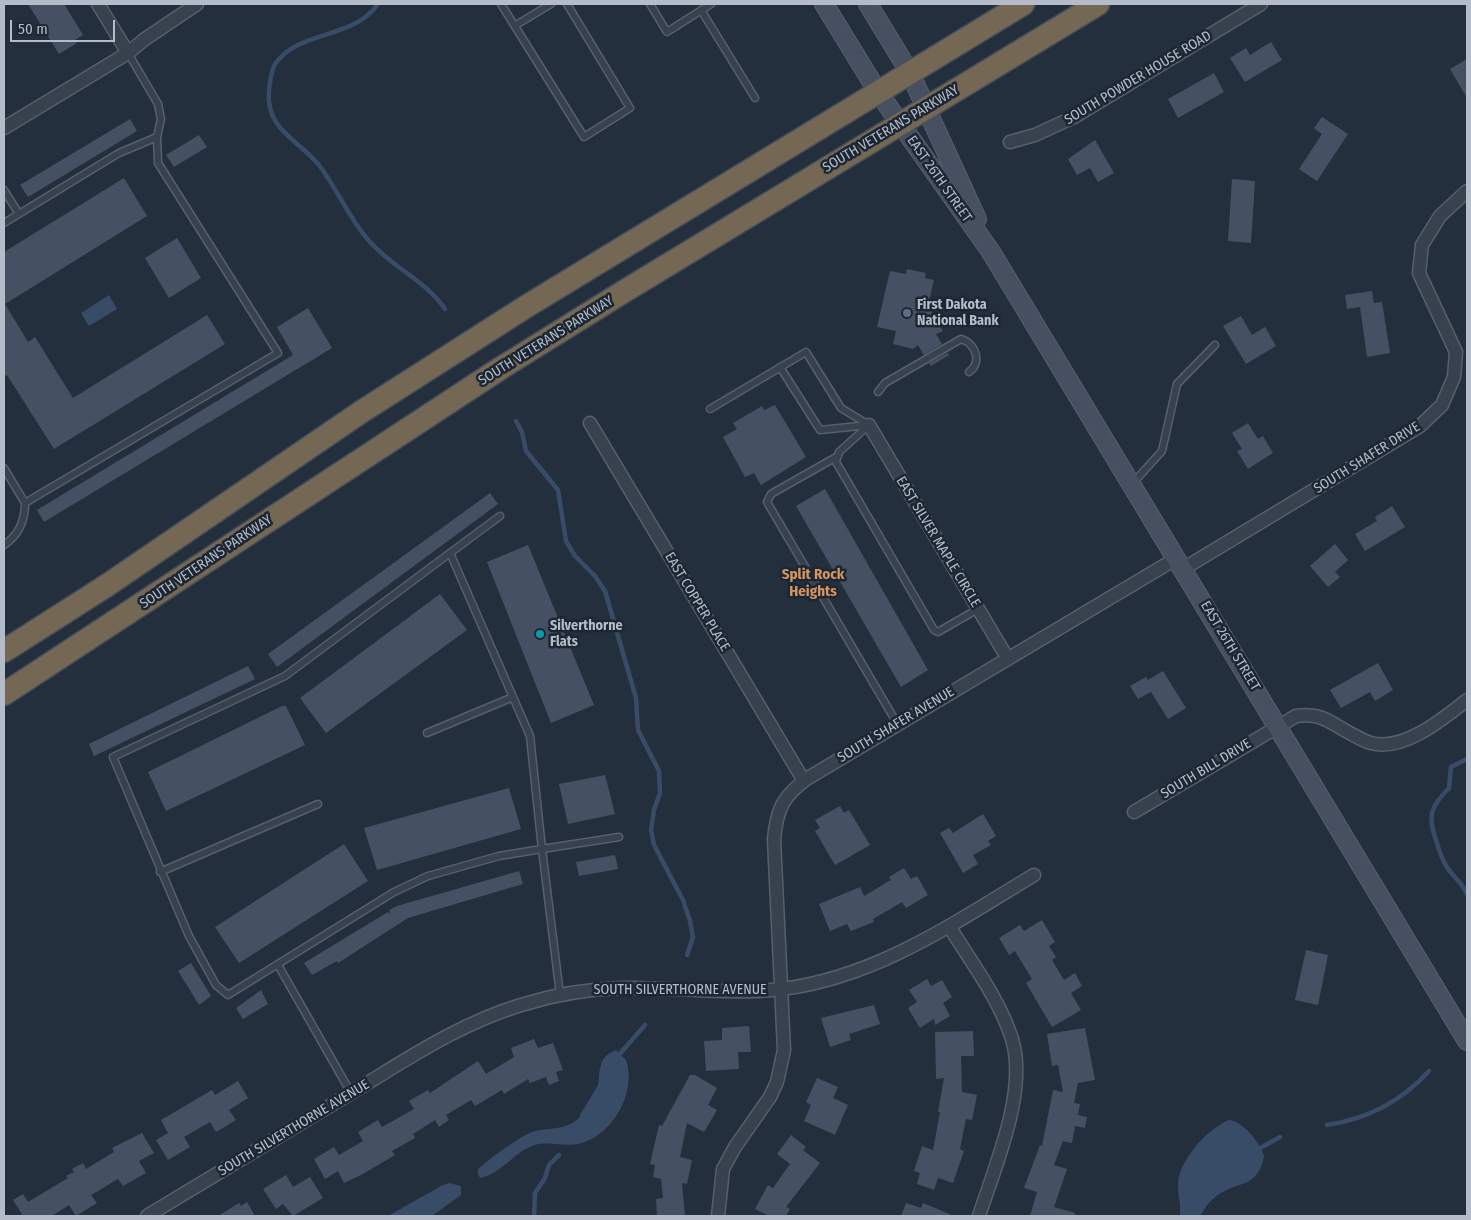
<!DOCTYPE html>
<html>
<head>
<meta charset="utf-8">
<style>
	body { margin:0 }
	#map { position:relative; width:1471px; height:1220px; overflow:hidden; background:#242f3e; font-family:"Fira Sans Condensed",sans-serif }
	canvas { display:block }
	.frame { position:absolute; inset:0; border:5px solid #b4bcc9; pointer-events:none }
	.scale { position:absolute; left:10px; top:20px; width:105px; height:22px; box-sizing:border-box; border:2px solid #b4bcc9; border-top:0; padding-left:6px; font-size:15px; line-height:18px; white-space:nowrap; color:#b4bcc9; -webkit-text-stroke:4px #1d2633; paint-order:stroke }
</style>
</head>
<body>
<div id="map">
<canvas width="1471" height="1220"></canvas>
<div class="frame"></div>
<div class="scale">50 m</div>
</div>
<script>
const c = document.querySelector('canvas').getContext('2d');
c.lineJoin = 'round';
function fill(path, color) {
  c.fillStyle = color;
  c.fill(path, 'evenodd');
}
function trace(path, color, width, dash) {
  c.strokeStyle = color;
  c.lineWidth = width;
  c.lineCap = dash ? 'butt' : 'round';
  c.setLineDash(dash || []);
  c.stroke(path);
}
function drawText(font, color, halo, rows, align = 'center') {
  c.font = font + ' "Fira Sans Condensed",sans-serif';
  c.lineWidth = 5;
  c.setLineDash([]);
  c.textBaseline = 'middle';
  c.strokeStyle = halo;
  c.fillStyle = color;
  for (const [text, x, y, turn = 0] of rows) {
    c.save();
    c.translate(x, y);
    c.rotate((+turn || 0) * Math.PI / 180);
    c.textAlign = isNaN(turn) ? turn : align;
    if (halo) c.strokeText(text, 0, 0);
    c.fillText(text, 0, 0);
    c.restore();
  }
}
fill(new Path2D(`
	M109,295L117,309L89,326L81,313Z
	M616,1050L626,1060C637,1093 612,1137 578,1144C563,1147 546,1140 532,1146C513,1153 501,1174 480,1178L478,1174V1169C491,1158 517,1138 532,1132C548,1127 566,1131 579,1118C585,1112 592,1103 595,1096C603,1079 593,1058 616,1050Z
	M1229,1120C1243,1121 1260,1143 1264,1156C1258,1187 1241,1181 1221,1193C1212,1198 1205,1207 1200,1216H1180C1181,1205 1178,1196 1178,1185C1178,1161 1208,1128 1229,1120Z
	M449,1183L461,1186V1195L432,1216H388L441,1186Z`), '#394c67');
trace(new Path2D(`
	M378,4C353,40 300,29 275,64C271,71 270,82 269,90C265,130 298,139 319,165C338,190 350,221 372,244C395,269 426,281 445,309
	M516,421L522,432L526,451L558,490L566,541L575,556L595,576L605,591L636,698L638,730L659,771L660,793L654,810L651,830L654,845L683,900L690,921L693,937L687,955
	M1467,759L1451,767L1449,788C1431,806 1427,816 1436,840C1439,851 1442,860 1448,869C1455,878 1462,883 1467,894
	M618,1056L645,1025
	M582,1116L599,1088
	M1327,1125C1367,1119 1402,1101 1429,1071
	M1255,1151L1280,1137
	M534,1216L535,1193L545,1178L549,1165L559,1155`), '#394c67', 4.5);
fill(new Path2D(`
	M28,4H64L83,35L75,40L77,43L59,54Z
	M1271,42L1282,60L1245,82L1230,58L1246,48L1250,55Z
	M1467,59V98L1450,69Z
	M1214,73L1224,92L1178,118L1168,99Z
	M1322,117L1348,134L1317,181L1299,169L1322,134L1314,128Z
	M130,119L137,131L28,197L20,185Z
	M199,135L207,147L174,167L166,155Z
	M1095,140L1114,173L1098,182L1090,168L1077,175L1068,159Z
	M124,178L147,216L5,304L28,342L35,337L73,398L207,315L225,344L54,449L7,375L4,377V252Z
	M1232,179L1255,181L1251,243L1228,241Z
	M177,238L201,278L169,298L145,258Z
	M907,269L926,273L925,278L934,280L928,306L943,331L936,334L942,344L924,355L918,345L913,349L893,344L896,331L877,327L890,271L906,274Z
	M1372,291L1374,303L1382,302L1390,353L1367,357L1360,307L1347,309L1345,295Z
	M308,308L332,348L44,522L37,510L293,355L277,327Z
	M1241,316L1252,335L1265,327L1276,346L1246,364L1223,326Z
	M948,353L949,355L931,366L929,363Z
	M775,405L806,457L761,485L754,473L745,477L723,437L737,429L733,423L762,406L764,410Z
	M1248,423L1258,439L1263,436L1273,453L1248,469L1237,451L1242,449L1232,433Z
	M825,489L928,670L901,687L796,506Z
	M490,493L498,504L277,667L268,654Z
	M1392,506L1405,527L1365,551L1355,534L1377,521L1375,517Z
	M1335,544L1348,560L1335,572L1340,577L1328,587L1310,566Z
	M528,545L594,705L551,723L487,562Z
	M440,594L467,630L326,733L300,698Z
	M1378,663L1393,690L1375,701L1370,692L1341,708L1330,690Z
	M248,666L255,679L94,756L89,744Z
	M1163,671L1186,708L1168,719L1151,692L1138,699L1130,686L1146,677L1148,680Z
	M282,706H286L305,745L166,811L148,772Z
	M605,775L615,814L568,824L559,784Z
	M509,788L521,829L377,870L364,828Z
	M840,806L844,813L849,810L870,845L835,865L815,831L820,828L815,820Z
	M983,814L996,836L988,841L991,845L973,855L978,864L963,873L940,833L949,828L953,833Z
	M344,844L368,881L239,963L215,927Z
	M615,855L618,869L579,876L576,862Z
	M904,868L911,879L917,876L928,895L906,908L902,902L873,919L874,922L851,931L847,924L830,931L819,904L860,887L864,896L891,880L889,877Z
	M519,871L523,884L408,918L338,963L337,961L312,975L304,963L388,912L391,914L389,910L397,906Z
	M1042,920L1055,942L1049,946L1056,957L1052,960L1064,980L1075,973L1082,986L1071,993L1081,1010L1052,1027L1026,983L1032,979L1015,951L1009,955L999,938L1020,925L1024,931Z
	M1306,950L1328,955L1318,1005L1295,1000Z
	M191,963L211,996L199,1005L178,971Z
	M927,979L931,986L942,980L952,997L943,1003L950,1016L935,1025L934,1019L920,1028L908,1008L917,1002L909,990Z
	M261,990L268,1004L243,1019L236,1008Z
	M874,1005L880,1024L849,1034L851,1040L830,1047L821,1018Z
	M749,1026L751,1052H738L739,1069L706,1071L704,1041L722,1040V1028Z
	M1085,1028L1095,1080L1078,1083L1074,1103L1080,1104L1078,1115L1087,1117L1085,1128L1075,1126L1072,1143L1063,1141L1054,1165L1067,1169L1054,1207L1075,1213V1216H1030L1037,1192L1024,1188L1040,1145L1042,1146L1053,1090L1063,1092L1058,1065L1052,1066L1047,1034Z
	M973,1031L974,1056H961L962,1092L977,1095L972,1120L966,1119L960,1149L964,1151L953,1183L938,1178L934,1190L917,1184L920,1173L914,1171L922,1146L933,1150L940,1112H938L944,1078L936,1079L935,1032Z
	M534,1039L538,1048L553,1043L563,1070L556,1072L559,1081L549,1085L546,1077L530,1083L528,1079L504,1094L502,1090L475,1106L471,1100L446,1115L449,1120L439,1127L435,1120L413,1134L415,1138L392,1151L395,1155L361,1175L344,1183L338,1171L325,1179L314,1159L334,1147L339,1155L363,1141L358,1132L378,1120L382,1127L414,1109L409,1101L428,1090L430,1093L478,1061L486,1074L514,1057L511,1048Z
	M690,1075H695L717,1088L708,1105L717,1110L704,1132L687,1123L680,1157L692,1160L687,1184L682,1183L685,1216H657L656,1199L663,1198L661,1179L653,1177L655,1165L650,1164L659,1125L662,1126Z
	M817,1078L838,1087L833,1098L848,1105L835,1135L804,1121L811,1105L806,1102Z
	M238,1081L248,1098L229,1110L236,1120L216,1132L210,1122L184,1137L190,1147L168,1160L156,1140L168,1133L161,1120L212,1090L215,1095Z
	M142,1133L154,1153L139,1161L146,1173L123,1186L118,1179L91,1195L97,1203L76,1216L69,1205L52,1216H23L13,1200L23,1194L28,1202L68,1178L66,1176L74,1172L72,1169L83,1163L86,1169L114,1152L112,1148Z
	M791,1135L806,1147L803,1150L820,1163L786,1207L790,1209L786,1216H769L755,1209L768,1185L773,1188L790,1164L777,1154Z
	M286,1175L293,1187L310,1177L323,1198L293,1216L283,1204L276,1209L263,1189Z
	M247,1202L255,1216H218L239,1203L241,1206Z
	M906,1203L921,1208L923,1203L954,1216H901Z`), '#455162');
const lane = new Path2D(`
	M501,4L584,137L630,108L567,4
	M650,4L667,32L711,4
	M701,10L755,98
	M516,25L551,4
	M128,53L158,104L161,119L157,137
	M4,190L19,214
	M4,223L119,153L157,137L158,163L278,353L25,503L4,468
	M780,367L820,430L869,425
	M878,392L885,383L961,339C975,343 983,362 969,372
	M710,409L806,352L841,408L869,425
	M869,425L839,452L836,462L934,630L938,632L978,609
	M838,456L771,494L767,502L898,725
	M1133,483L1162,451L1177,384L1215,345
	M4,545C19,535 25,521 25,503
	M450,553L530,736L542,849L499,856L428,876L394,892L228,995L216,985L189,936L113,757L285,676Z
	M450,553L500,516
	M427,733L513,697
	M160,872L318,804
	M278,965L351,1093
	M560,995L542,849L619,837`);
const street = new Path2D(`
	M98,4L128,53
	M4,128L128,53L145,39L197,4
	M1010,142L1035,135L1074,117L1261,4
	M590,423L804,781
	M869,425L1008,659
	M1183,569L1420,426L1442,405L1454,377L1456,352L1419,273L1422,245L1440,216L1467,191
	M1134,812L1296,716C1320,713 1327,720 1346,731C1354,735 1363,741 1371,743C1404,752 1444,718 1467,700
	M949,926C971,962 999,998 1012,1039C1028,1091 995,1166 979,1216
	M147,1216C217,1174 287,1132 356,1090C409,1058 461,1023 521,1005C553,995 587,989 621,988C675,987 729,995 782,989C877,977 954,923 1034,875
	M718,1216L723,1169L735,1147L770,1097L777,1082L784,1050L774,839C777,808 783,796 808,778L1177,558`);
const secondary = new Path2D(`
	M824,4L878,92L991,252L1467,1041
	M868,4L910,73L977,219`);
const highway = new Path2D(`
	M4,651L106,586L361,412L527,306L1023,4
	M4,694L501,368L623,292L1098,4`);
trace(lane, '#565f6c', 9);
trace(street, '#565f6c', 15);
trace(secondary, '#565f6c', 20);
trace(highway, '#434c59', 25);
trace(lane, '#38414e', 6);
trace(street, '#38414e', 12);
trace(secondary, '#465061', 18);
trace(highway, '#746855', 22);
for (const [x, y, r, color] of [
	[907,313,5,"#5c6f8a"],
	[540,634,5,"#0f9aa8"]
]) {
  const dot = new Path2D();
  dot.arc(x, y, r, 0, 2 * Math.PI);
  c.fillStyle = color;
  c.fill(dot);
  trace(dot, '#1d2633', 2);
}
drawText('14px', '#b4bcc9', '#1d2633', [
	["SOUTH POWDER HOUSE ROAD",1138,78,-31],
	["SOUTH VETERANS PARKWAY",891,129,-31],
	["EAST 26TH STREET",939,179,55],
	["SOUTH VETERANS PARKWAY",546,341,-32],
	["SOUTH SHAFER DRIVE",1367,458,-32],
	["EAST SILVER MAPLE CIRCLE",938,542,59],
	["SOUTH VETERANS PARKWAY",206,562,-34],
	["EAST COPPER PLACE",697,602,59],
	["EAST 26TH STREET",1230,646,59],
	["SOUTH SHAFER AVENUE",896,725,-31],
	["SOUTH BILL DRIVE",1206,769,-31],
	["SOUTH SILVERTHORNE AVENUE",680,990],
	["SOUTH SILVERTHORNE AVENUE",294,1128,-31]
]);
drawText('bold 14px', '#b4bcc9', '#1d2633', [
	["First Dakota",917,305],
	["National Bank",917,321],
	["Silverthorne",550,626],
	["Flats",550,642]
], 'left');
drawText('bold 15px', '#d59563', '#1d2633', [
	["Split Rock",813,575],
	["Heights",813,592]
]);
</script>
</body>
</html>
